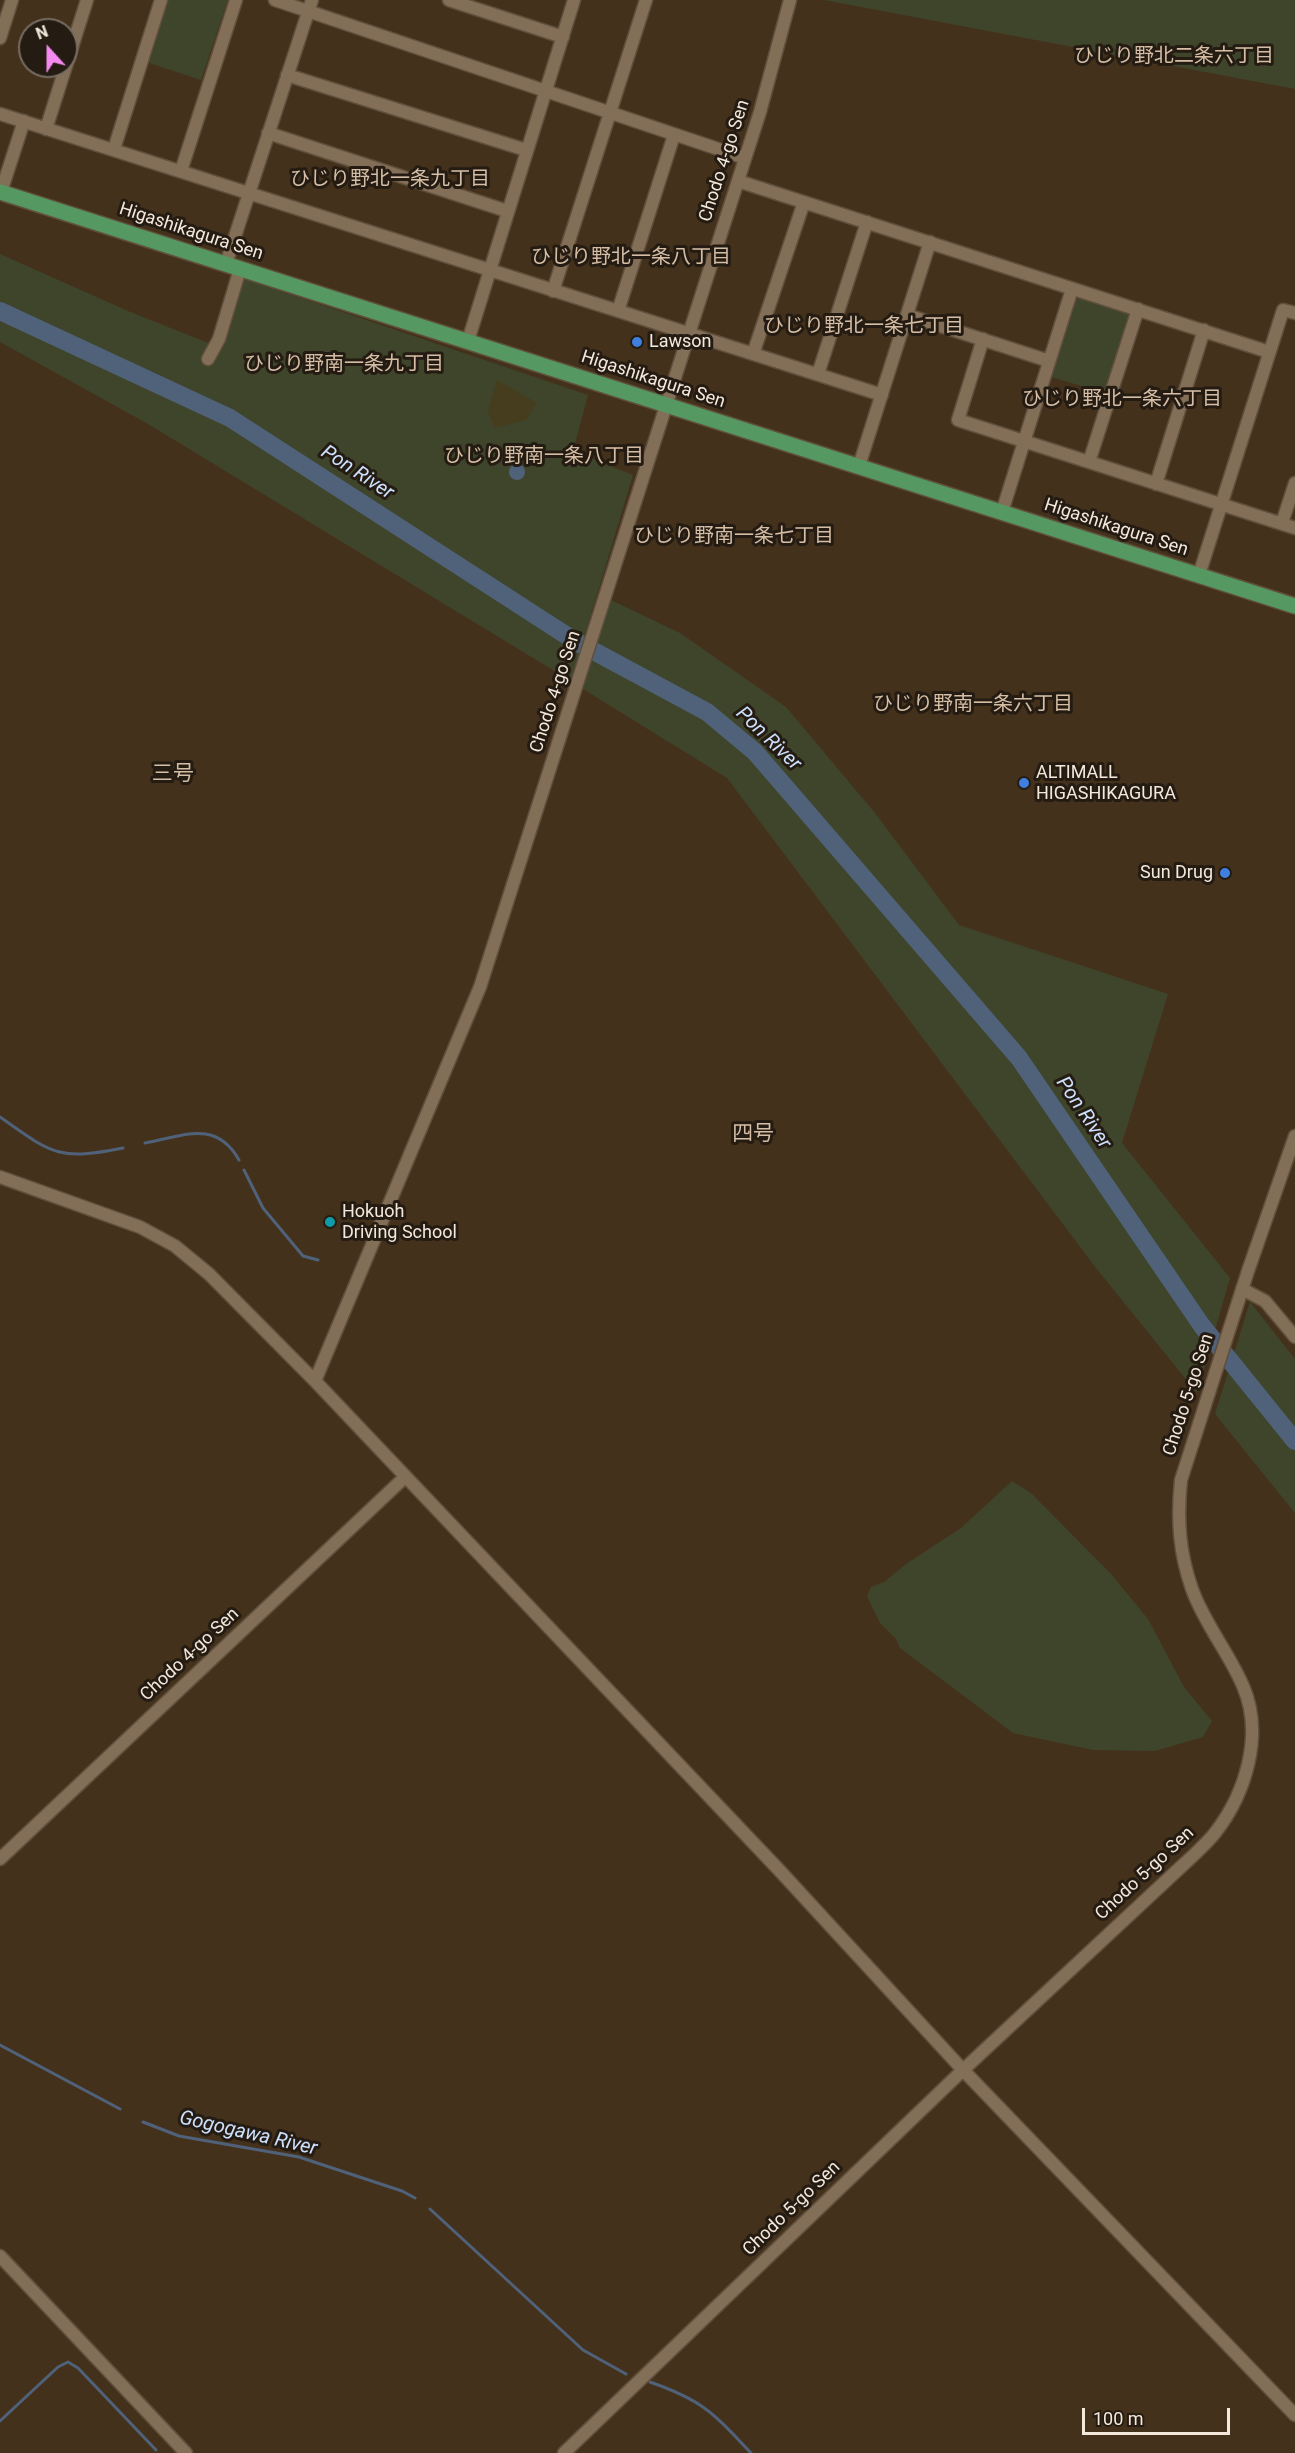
<!DOCTYPE html>
<html>
<head>
<meta charset="utf-8">
<style>
	body { margin:0 }
	#map { position:relative; width:1295px; height:2453px; overflow:hidden; background:#44311c; font-family:Roboto,sans-serif }
	canvas { display:block }
	.north { position:absolute; left:18px; top:18px; width:60px; height:60px; box-sizing:border-box; background:#241b12; border:2px solid #776d62; border-radius:50%; rotate:339deg; font-size:16px; font-weight:700; line-height:24px; text-align:center; color:#f4e8db }
	.north::after { content:''; display:block; margin:auto; width:21px; height:27px; background:#f489f0; clip-path:polygon(50% 0,100% 100%,50% 72%,0 100%) }
	.scale { position:absolute; left:1082px; top:2408px; width:148px; height:27px; box-sizing:border-box; border:3px solid #f4e8db; border-top:0; padding-left:8px; font-size:18px; line-height:21px; white-space:nowrap; color:#f4e8db; -webkit-text-stroke:4px #241b12; paint-order:stroke }
</style>
</head>
<body>
<div id="map">
<canvas width="1295" height="2453"></canvas>
<div class="north">N</div>
<div class="scale">100 m</div>
</div>
<script>
const c = document.querySelector('canvas').getContext('2d');
c.lineJoin = 'round';
function fill(path, color) {
  c.fillStyle = color;
  c.fill(path, 'evenodd');
}
function trace(path, color, width, dash) {
  c.strokeStyle = color;
  c.lineWidth = width;
  c.lineCap = dash ? 'butt' : 'round';
  c.setLineDash(dash || []);
  c.stroke(path);
}
function drawText(font, color, halo, rows, align = 'center') {
  c.font = font + ' Roboto,"Noto Sans JP",sans-serif';
  c.lineWidth = 6;
  c.setLineDash([]);
  c.textBaseline = 'middle';
  c.strokeStyle = halo;
  c.fillStyle = color;
  for (const [text, x, y, turn = 0] of rows) {
    c.save();
    c.translate(x, y);
    c.rotate((+turn || 0) * Math.PI / 180);
    c.textAlign = isNaN(turn) ? turn : align;
    if (halo) c.strokeText(text, 0, 0);
    c.fillText(text, 0, 0);
    c.restore();
  }
}
fill(new Path2D(`
	M168,0H228L201,80L149,63Z
	M824,0H1295V89Z
	M0,254L128,311L221,348L242,278L588,395L573,451L633,475L571,681L148,424L0,342Z
	M1081,297L1128,314L1130,319L1105,393L1051,377L1074,301Z
	M611,600L680,633L786,707L875,813L959,925L1168,994L1122,1143L1230,1278L1197,1393L1096,1268L727,778L583,689Z
	M1250,1302L1295,1359V1513L1215,1414Z
	M1012,1481L1031,1493L1111,1574L1148,1619L1184,1687L1212,1721L1203,1737L1155,1751L1093,1750L1013,1733L900,1648L896,1639L880,1623L867,1596L871,1587L884,1582L906,1564L961,1528Z`), '#3f452b');
fill(new Path2D(`
	M497,380L537,403L526,420L494,428L488,411Z`), '#453d1d');
fill(new Path2D(`
	M509 472a8 8 0 1 1 16 0a8 8 0 1 1-16 0Z`), '#50617a');
trace(new Path2D(`
	M0,1117C52,1154 59,1161 123,1148
	M145,1143C183,1136 216,1119 239,1160
	M244,1170L263,1208L303,1256L318,1260
	M0,2045L120,2109
	M143,2122L179,2136L299,2157L402,2191L415,2198
	M430,2209L583,2350L626,2374
	M650,2382C704,2401 713,2413 751,2453
	M0,2421L58,2367L68,2362L78,2368L156,2450`), '#50617a', 3);
trace(new Path2D(`
	M0,311L230,418L575,641L707,712L755,752L1019,1058L1202,1326L1295,1441`), '#50617a', 18);
const minor = new Path2D(`
	M275,0L745,158
	M449,0L563,37
	M0,38L12,0
	M287,75L526,150
	M0,114L882,395
	M46,129L87,0
	M268,133L507,211
	M114,149L161,0
	M181,171L236,0
	M738,181L1269,352
	M1,192L24,121
	M226,264L312,0
	M553,291L646,0
	M618,311L674,135
	M907,315L1049,361
	M983,339L958,420L1295,528
	M468,341L574,0
	M753,354L804,202
	M208,359L219,339L240,269
	M818,374L867,222
	M1089,462L1138,309
	M859,466L930,242
	M1156,484L1204,330
	M1002,512L1072,289
	M1282,523L1295,483
	M1199,575L1283,310L1295,313
	M0,1177L140,1227L175,1246L209,1274L315,1381L780,1871L963,2070L1295,2415
	M1242,1289L1265,1301L1295,1337
	M315,1381L480,987L760,112L790,0
	M0,1859L405,1477
	M0,2256L186,2453
	M564,2453L963,2070L1183,1865C1194,1855 1206,1844 1215,1833C1246,1793 1264,1734 1243,1686C1229,1653 1204,1623 1192,1589C1179,1552 1177,1518 1181,1480L1248,1271L1295,1136`);
const major = new Path2D(`
	M0,192L1295,606`);
trace(minor, '#5f4f3c', 15);
trace(major, '#5f4f3c', 18);
trace(minor, '#836e57', 12);
trace(major, '#559861', 15);
for (const [x, y, r, color] of [
	[637,342,6,"#3f7fe0"],
	[1024,783,6,"#3f7fe0"],
	[1225,873,6,"#3f7fe0"],
	[330,1222,6,"#0f9aa8"]
]) {
  const dot = new Path2D();
  dot.arc(x, y, r, 0, 2 * Math.PI);
  c.fillStyle = color;
  c.fill(dot);
  trace(dot, '#241b12', 2);
}
drawText('18px', '#f4e8db', '#241b12', [
	["Chodo 4-go Sen",725,161,-72],
	["Higashikagura Sen",191,232,18],
	["Higashikagura Sen",653,380,18],
	["Higashikagura Sen",1116,528,18],
	["Chodo 4-go Sen",556,692,-72],
	["Chodo 5-go Sen",1189,1395,-72],
	["Chodo 4-go Sen",190,1655,-43],
	["Chodo 5-go Sen",1145,1874,-43],
	["Chodo 5-go Sen",792,2209,-44]
]);
drawText('18px', '#f4e8db', '#241b12', [
	["Lawson",649,342],
	["ALTIMALL",1036,773],
	["HIGASHIKAGURA",1036,794],
	["Sun Drug",1213,873,"right"],
	["Hokuoh",342,1212],
	["Driving School",342,1233]
], 'left');
drawText('20px', '#d5bea5', '#241b12', [
	["ひじり野北二条六丁目",1174,57],
	["ひじり野北一条九丁目",390,180],
	["ひじり野北一条八丁目",631,258],
	["ひじり野北一条七丁目",864,327],
	["ひじり野南一条九丁目",344,365],
	["ひじり野北一条六丁目",1122,400],
	["ひじり野南一条八丁目",544,457],
	["ひじり野南一条七丁目",734,537],
	["ひじり野南一条六丁目",973,705]
]);
drawText('italic 20px', '#cde1fe', '#241b12', [
	["Pon River",357,473,33],
	["Pon River",768,739,44],
	["Pon River",1083,1113,56],
	["Gogogawa River",248,2134,13]
]);
drawText('21px', '#d5bea5', '#241b12', [
	["三号",173,775],
	["四号",753,1135]
]);
</script>
</body>
</html>
